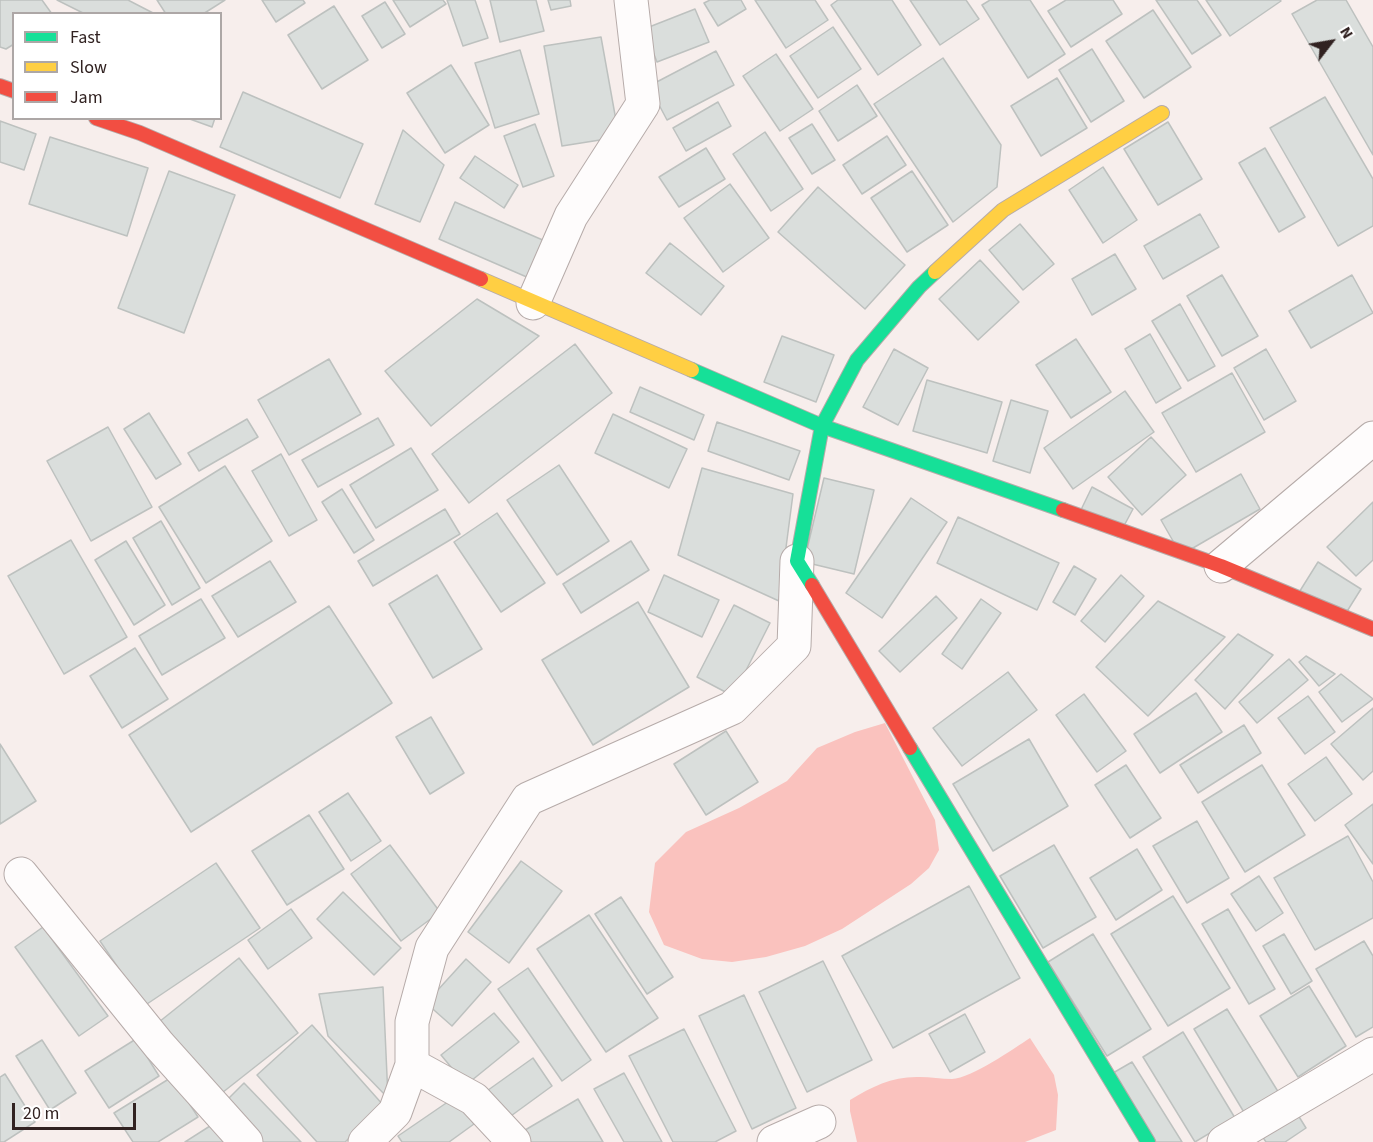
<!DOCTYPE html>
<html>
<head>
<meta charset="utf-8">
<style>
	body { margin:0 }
	#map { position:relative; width:1373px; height:1142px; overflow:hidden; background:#f7eeec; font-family:"Source Sans 3",sans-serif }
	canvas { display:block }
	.legend { position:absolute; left:12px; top:12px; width:210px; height:108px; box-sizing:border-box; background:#fff; border:2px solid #ada7a6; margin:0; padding:8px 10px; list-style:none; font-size:18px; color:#312221 }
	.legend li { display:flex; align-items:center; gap:12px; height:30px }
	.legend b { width:30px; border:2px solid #ada7a6 }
	.north { position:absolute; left:1301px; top:12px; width:60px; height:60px; -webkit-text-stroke:4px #fff; paint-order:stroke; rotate:59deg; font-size:16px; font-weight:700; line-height:24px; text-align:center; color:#312221 }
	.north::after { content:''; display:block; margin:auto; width:21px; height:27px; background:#312221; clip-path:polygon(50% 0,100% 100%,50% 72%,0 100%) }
	.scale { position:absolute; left:12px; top:1103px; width:124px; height:27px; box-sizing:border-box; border:3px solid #312221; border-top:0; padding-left:8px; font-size:18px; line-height:21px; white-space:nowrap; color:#312221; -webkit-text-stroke:4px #fff; paint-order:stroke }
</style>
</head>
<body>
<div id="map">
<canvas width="1373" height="1142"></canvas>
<ul class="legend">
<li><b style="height:8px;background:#16e098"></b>Fast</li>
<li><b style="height:8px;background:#ffcf43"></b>Slow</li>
<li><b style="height:8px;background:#f24e42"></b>Jam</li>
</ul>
<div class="north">N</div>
<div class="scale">20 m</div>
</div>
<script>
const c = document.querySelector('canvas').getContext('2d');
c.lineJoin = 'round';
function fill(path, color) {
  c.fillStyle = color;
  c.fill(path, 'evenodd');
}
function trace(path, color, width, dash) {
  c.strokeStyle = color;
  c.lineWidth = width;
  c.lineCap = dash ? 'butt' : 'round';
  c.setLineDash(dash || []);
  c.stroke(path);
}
fill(new Path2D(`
	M885,723L935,820L939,850L929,868L911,884L842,929L805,946L766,957L732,962L702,959L664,945L649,912L655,863L686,832L739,808L787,781L817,748L855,732Z
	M1030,1038L1054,1075L1058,1095L1056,1130L1025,1142H857L850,1111V1100C873,1086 893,1076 920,1077C930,1077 942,1079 952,1079C972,1078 1013,1049 1030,1038Z`), '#fac2be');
const building = new Path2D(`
	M0,0H42L52,14H14V44L6,49L0,47Z
	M57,0H128L155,14H85Z
	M157,0H225L203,14H166Z
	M262,0H303L305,3L276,22Z
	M393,0H443L446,4L410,27Z
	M447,0H475L488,38L463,46Z
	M490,0H536L544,31L500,42Z
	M548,0H570L571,6L551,10Z
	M710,0H741L746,9L718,26L704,3Z
	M755,0H815L828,20L786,48Z
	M838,0H892L921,45L878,75L831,5Z
	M910,0H966L979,19L940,45Z
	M990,0H1030L1065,54L1028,78L982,5Z
	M1066,0H1113L1122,14L1071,47L1048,11Z
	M1156,0H1197L1221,35L1192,54Z
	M1206,0H1280L1281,1L1230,36Z
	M1317,0H1346L1373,47V155L1292,14Z
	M385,2L405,34L382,48L362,16Z
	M334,6L368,60L322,89L288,35Z
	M695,9L709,42L657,62L644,29Z
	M1153,10L1191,67L1144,98L1106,41Z
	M833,27L861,69L818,98L790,56Z
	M601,37L619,137L562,146L544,46Z
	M1092,49L1124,101L1091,122L1059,70Z
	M520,50L539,114L495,128L475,63Z
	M716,51L734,85L667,120L649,86Z
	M776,54L813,109L780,131L743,76Z
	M943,58L1001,145L997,187L953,222L874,104Z
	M451,65L489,125L445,153L407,93Z
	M1057,78L1087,128L1041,156L1011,106Z
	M857,85L877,116L838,141L819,111Z
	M243,92L363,144L340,198L220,147Z
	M1325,97L1373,179V226L1338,246L1270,128Z
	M718,102L731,126L686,151L673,128Z
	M187,118H215L212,127Z
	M0,121L36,134L24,170L0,162Z
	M1168,122L1202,179L1158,205L1124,149Z
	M535,124L554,176L523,187L504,136Z
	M812,124L835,160L812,174L789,138Z
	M403,130L444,165L420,222L375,204Z
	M765,132L803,189L771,211L733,154Z
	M887,136L906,165L862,194L843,165Z
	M50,137L148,168L127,236L29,204Z
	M706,148L725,179L679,207L659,177Z
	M1265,148L1305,217L1279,232L1239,163Z
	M475,156L518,185L504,208L460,178Z
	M1103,167L1137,220L1103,243L1069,190Z
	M169,171L235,195L184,333L118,308Z
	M912,171L948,225L907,252L871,198Z
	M730,184L769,238L723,272L684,218Z
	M818,187L905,265L865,309L778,232Z
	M455,202L545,241L529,278L439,239Z
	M1200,214L1219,247L1163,279L1144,246Z
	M1020,224L1054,264L1023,290L989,250Z
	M670,243L724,286L701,315L646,273Z
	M1115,254L1136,289L1092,315L1072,279Z
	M980,260L1019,302L978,340L939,299Z
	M1222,275L1258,336L1222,356L1187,296Z
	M1352,275L1373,313L1311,348L1289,311Z
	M477,299L539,336L431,426L385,371Z
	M1180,304L1215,366L1188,381L1152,321Z
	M1150,334L1181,388L1156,403L1125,349Z
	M782,336L834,355L816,402L764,382Z
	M1076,339L1111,392L1071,418L1036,365Z
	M575,344L612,393L469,503L432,454Z
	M894,349L928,368L898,425L863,407Z
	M1266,349L1296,401L1264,420L1234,368Z
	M329,359L361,414L289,455L258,400Z
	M1232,373L1265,432L1196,472L1162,413Z
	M927,380L1002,402L987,453L913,431Z
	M640,387L704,415L694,440L630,412Z
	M1125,391L1154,432L1073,489L1044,448Z
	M1011,400L1048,411L1030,473L993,461Z
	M149,413L181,464L156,479L124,429Z
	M613,414L687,449L669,488L595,453Z
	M378,418L394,445L318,487L302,460Z
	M247,419L258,437L199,471L188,453Z
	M717,422L800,451L789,480L708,451Z
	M108,427L152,507L91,541L47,461Z
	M1151,437L1186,475L1142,515L1108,477Z
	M411,448L438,490L376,528L350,485Z
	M281,454L317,520L289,536L252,471Z
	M559,465L609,541L557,575L507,500Z
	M225,466L272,541L206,583L159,507Z
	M702,468L793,494L779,601L678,555Z
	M1241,474L1260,509L1181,555L1161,520Z
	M824,478L874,490L854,574L804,562Z
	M1092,487L1133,509L1118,537L1078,516Z
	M342,489L374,540L354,553L322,502Z
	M911,498L947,522L882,618L846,593Z
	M1373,502V560L1356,576L1327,547Z
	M445,509L460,534L373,586L358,561Z
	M497,513L545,583L501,612L454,542Z
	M958,517L1059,563L1037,610L937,563Z
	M161,521L200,588L172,605L133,538Z
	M71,540L127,637L64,674L8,576Z
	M126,541L165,605L134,625L95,560Z
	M631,541L649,570L581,613L563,584Z
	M270,561L296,602L238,637L212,596Z
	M1318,562L1361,589L1341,621L1298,594Z
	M1074,566L1096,579L1075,615L1053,602Z
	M437,575L482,649L433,678L389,604Z
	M664,575L719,600L702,637L648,612Z
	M1121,575L1144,596L1105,642L1081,621Z
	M936,596L957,618L900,672L879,651Z
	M201,599L225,638L162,675L139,636Z
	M981,599L1001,613L962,669L942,654Z
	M1158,601L1225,637L1148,716L1096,667Z
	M638,602L689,687L593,745L542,660Z
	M734,605L770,623L733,696L697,677Z
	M329,606L392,703L191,832L129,735Z
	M1238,634L1273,655L1225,709L1195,680Z
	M135,648L168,699L122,728L90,676Z
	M1306,656L1335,674L1319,686L1299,662Z
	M1289,659L1308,680L1257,723L1239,702Z
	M1008,672L1037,710L962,766L933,728Z
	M1341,674L1373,699L1342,722L1319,692Z
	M1196,693L1222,732L1160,773L1134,734Z
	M1084,694L1126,751L1097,772L1056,715Z
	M1308,696L1335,732L1305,754L1278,718Z
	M1373,708V771L1363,780L1331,744Z
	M431,717L464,773L430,794L396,737Z
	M1244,725L1261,753L1198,793L1180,765Z
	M726,731L758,782L706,815L674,764Z
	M1029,739L1068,806L993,851L953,784Z
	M0,744L36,801L0,824Z
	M1326,757L1352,794L1315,821L1288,784Z
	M1126,765L1161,818L1130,838L1095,785Z
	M1262,765L1305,835L1245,872L1202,802Z
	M348,793L381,841L351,861L319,812Z
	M1373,804V864L1345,825Z
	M309,815L344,869L287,905L252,851Z
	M1197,821L1229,878L1187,903L1153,846Z
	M1348,836L1373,882V918L1315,950L1274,878Z
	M390,845L440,912L401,941L351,874Z
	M1054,845L1096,917L1043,948L1000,876Z
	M1137,849L1162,890L1116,920L1090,878Z
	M521,861L562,891L509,963L468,932Z
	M216,863L260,928L144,1006L100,941Z
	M1259,876L1283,913L1256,931L1231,894Z
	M969,886L1020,978L893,1048L842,956Z
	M343,892L401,948L374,975L317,919Z
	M1173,896L1230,988L1168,1026L1111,934Z
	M621,897L673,977L647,994L595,914Z
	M291,909L312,938L268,969L248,940Z
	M1228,909L1275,989L1249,1004L1202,924Z
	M589,915L658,1018L606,1052L537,949Z
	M43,927L108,1016L79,1036L15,947Z
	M1093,934L1151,1029L1107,1056L1048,962Z
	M1284,934L1312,981L1291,994L1263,946Z
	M1364,941L1373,956V1027L1356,1037L1316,969Z
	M239,958L298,1033L213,1100L154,1026Z
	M466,959L491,982L452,1026L426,1003Z
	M823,961L872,1060L807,1092L759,992Z
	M528,968L591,1060L562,1081L498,989Z
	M1309,986L1346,1046L1298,1077L1260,1016Z
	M383,987L388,1098L328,1036L319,994Z
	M744,995L796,1108L752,1129L699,1016Z
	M1227,1009L1282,1098L1248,1119L1194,1029Z
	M494,1013L519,1042L466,1085L441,1055Z
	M965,1014L985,1052L950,1072L929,1034Z
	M312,1025L384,1106L345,1142H317L257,1075Z
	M684,1029L736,1131L715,1142H673L629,1056Z
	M1183,1032L1235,1118L1195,1142L1143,1057Z
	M136,1039L159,1076L109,1108L85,1071Z
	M42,1040L76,1093L50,1110L16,1056Z
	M533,1058L552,1086L504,1121L484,1093Z
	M1132,1062L1182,1142H1156L1113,1073Z
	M624,1073L662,1142H624L594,1089Z
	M5,1074L35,1122L4,1142H0V1077Z
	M172,1077L198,1117L158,1142H133L114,1113Z
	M244,1083L301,1142H260L223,1104Z
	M455,1097L474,1124L449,1142H402L398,1136Z
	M578,1099L603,1142H526L520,1133Z
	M1293,1107L1306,1128L1285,1142H1266L1258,1130Z
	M221,1119L235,1142H185Z`);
fill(building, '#dadedc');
trace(building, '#bdc1bf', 1.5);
const street = new Path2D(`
	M533,303L571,216L643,104L631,0
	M1221,566L1373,438
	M21,874L159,1045L246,1142
	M412,1065L474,1099L514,1142
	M365,1142L395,1112L412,1065V1022L432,948L528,799L732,708L794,646L797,561
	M774,1142L819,1122
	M1224,1142L1373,1054`);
const fast = new Path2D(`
	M692,370L822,426L1063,510
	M812,585L797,561L822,426L857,360L919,287L935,272
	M910,748L1148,1142`);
const slow = new Path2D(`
	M935,272L1003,210L1162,113
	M481,279L692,370`);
const jam = new Path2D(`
	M0,86L14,91
	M96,118L140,133L481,279
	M1063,510L1221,566L1373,629
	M812,585L910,748`);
trace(street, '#b6aba9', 35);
trace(fast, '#b6aba9', 16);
trace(slow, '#b6aba9', 16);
trace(jam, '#b6aba9', 16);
trace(street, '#fefcfc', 33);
trace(fast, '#16e098', 14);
trace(slow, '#ffcf43', 14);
trace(jam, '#f24e42', 14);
</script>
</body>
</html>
